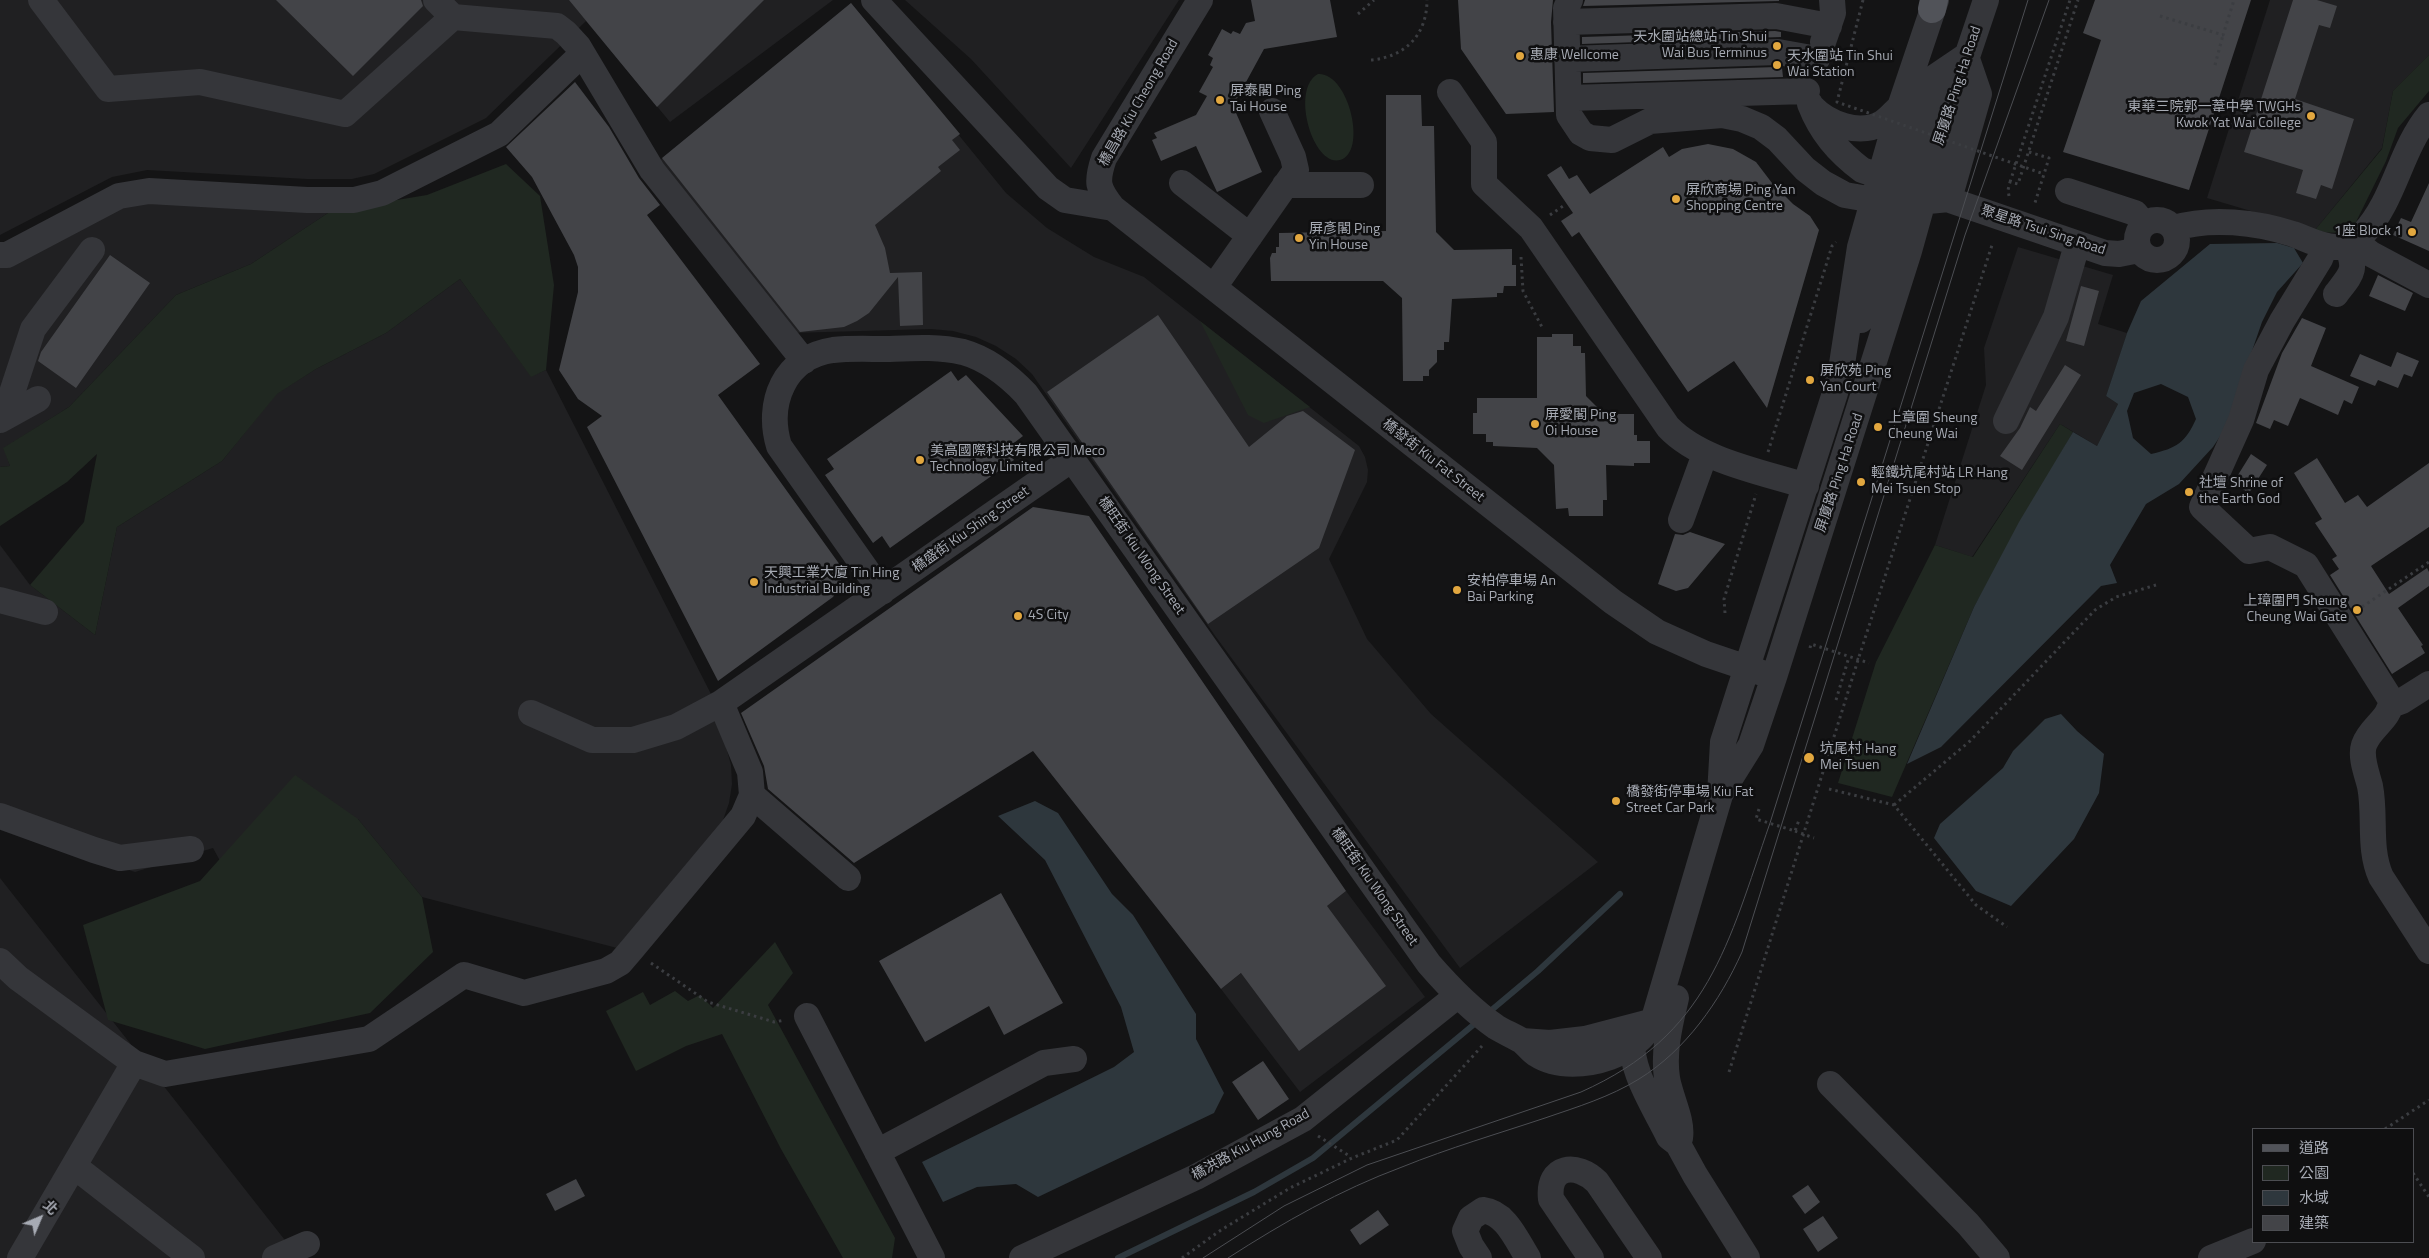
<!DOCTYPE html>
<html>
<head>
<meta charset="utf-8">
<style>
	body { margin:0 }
	#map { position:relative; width:2429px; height:1258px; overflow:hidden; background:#141415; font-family:"Titillium Web","Noto Sans TC",sans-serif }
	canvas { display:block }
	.legend { position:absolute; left:2252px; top:1128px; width:162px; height:115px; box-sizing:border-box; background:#0f0f10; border:1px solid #4c4d52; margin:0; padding:6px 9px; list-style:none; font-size:15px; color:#a7abb4 }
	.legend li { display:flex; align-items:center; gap:10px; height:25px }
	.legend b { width:25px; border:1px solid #4c4d52 }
	.north { position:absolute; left:15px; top:1193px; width:50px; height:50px; -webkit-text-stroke:4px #0f0f10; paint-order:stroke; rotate:45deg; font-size:14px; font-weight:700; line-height:20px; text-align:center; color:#a7abb4 }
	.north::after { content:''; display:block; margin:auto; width:18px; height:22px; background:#a7abb4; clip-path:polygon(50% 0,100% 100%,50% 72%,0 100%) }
</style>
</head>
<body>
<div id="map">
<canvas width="2429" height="1258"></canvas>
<ul class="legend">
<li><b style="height:6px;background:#515359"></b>道路</li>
<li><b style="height:14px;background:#202821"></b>公園</li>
<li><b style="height:14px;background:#2e373d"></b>水域</li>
<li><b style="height:14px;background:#434448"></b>建築</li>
</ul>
<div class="north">北</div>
</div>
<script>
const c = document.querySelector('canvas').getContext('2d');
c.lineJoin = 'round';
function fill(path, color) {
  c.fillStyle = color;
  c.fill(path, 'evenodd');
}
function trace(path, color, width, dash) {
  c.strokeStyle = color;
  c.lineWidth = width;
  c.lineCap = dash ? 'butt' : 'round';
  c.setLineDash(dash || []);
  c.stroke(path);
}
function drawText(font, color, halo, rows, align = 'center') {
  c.font = font + ' "Titillium Web","Noto Sans TC",sans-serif';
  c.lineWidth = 5;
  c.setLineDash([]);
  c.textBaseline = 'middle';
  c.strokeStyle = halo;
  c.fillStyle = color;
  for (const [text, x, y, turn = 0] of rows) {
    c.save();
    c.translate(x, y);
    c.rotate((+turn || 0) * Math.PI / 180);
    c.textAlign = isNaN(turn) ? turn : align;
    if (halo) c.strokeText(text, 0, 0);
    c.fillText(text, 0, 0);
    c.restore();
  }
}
fill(new Path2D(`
	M0,0H833L670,122L586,21L486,118L374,174L352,179H307L147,170L112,177L0,235Z
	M905,0H1179L1071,168L971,59Z
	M2270,0H2429V55L2393,91L2382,148L2315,230L2207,198Z
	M851,3L1006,193L1047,228L1094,257L1144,277L1359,446L1365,457L1368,470L1367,482L1329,559L1367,639L1431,714L1598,862L1460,968L1216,637L1032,374L1016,359L996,346L976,337L953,331L931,329L791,333L659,161Z
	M150,202L331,211L251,264L176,295L69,407L4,448L10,466L0,467V267L123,207Z
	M2018,247L2113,275L2098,324L2127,333L2106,396L2118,404L2097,446L2060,424L1972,557L1935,545L1986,385L1984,348Z
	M460,279L531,376L546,370L712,696L731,765L732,784L729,803L723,820L617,948L422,897L358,819L247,910L213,848L135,872L0,828V545L30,585L95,635L117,527L222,461L276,394L316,369L386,333Z
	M0,878L299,1258H0Z
	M1346,891L1425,997L1300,1092L1221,989Z`), '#202022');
fill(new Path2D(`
	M2429,55V91L2398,128L2386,161L2356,222C2343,235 2333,234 2315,230L2382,149L2393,91Z
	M1318,74C1349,72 1368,153 1340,160C1313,167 1290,89 1318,74Z
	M506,164L540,196L554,285L546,370L531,377L460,279L386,333L316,369L277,394L222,461L117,527L95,635L30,585L84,522L97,454L67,482L0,526V467L10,466L3,448L69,407L176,295L251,264L331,211L427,195Z
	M1200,321L1310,407L1264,423L1248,415Z
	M2060,424L2073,432L1974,607L1892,797L1838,783L1876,662L1935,545L1973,557Z
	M295,775L358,819L422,897L433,952L370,1013L205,1049L108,1020L83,925L200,881Z
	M775,942L793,973L768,1005L895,1238L892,1258H843L781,1149L722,1034L686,1046L636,1071L606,1011L643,992L650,1005L675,991L688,1001L700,995L713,1008Z`), '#202821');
fill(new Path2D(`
	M2277,243L2294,248L2303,263L2277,292L2262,322L2225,429L2213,447L2179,484L2146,504L2110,565L2117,583L2101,586L1941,747L1907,764L1974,607L2019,522L2073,432L2097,446L2118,404L2106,396L2127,333L2141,301L2210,244ZM2161,384L2188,397L2196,419C2185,443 2177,448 2151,454L2133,438L2127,411L2134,393Z
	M2061,714L2077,731L2104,754L2099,793L2074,839L2011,906L1976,891L1934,838L1940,824L2003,768L2013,751L2045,719Z
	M1035,801L1058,813L1112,894L1133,915L1196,1014V1039L1224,1093L1214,1113L1038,1197L1016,1184L977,1187L943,1202L922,1162L1114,1067L1134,1052L1121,1007L1045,860L998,816Z`), '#2e373d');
trace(new Path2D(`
	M1488,1013L1538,971L1620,894
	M1118,1258L1254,1192L1313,1158L1478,1021`), '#2e373d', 6);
fill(new Path2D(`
	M276,0H421L423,6L353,76Z
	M569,0H764L657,107Z
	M1251,0H1330L1337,37L1264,49L1233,106L1262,172L1217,192L1196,146L1161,161L1152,140L1157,138L1154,133L1196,115L1207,96L1199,92L1213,67L1210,65L1213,58L1208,55L1222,29L1231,34L1233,31L1240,34L1246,23L1255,21Z
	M1458,0H1553L1551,22L1554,112L1506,114L1461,49Z
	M1585,0H1779V1L1583,6Z
	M2095,0H2251L2189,190L2063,152L2101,40L2083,33Z
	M2293,0H2317L2337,6L2330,28L2319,25L2295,99L2354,119L2332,189L2321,185L2316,199L2296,193L2303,170L2244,152Z
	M851,3L960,134L952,140L960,150L938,167L941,171L875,225L885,248L890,273L922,272L923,325L900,326L898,277L869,313L857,321L844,327L800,332L662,158Z
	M1775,31L1781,32V37L1582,44V37Z
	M1777,67L1782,68L1783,77L1583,83V73Z
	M575,82L609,127L639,178L660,205L647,215L760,364L718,395L840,565L842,576L839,588L833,597L718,681L587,427L602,416L578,399L559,370L578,292V267L574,255L532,177L506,147Z
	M1386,95H1421L1422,126H1434L1436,232L1454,250L1512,249V265H1516V286H1504L1503,293H1497V297L1452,299L1449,342H1444V350H1437V362L1429,370V376H1423V381H1403L1402,298L1383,281H1271L1270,258L1272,253H1276V247H1279V233L1386,231Z
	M1708,144L1733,149L1756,162L1772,183L1793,204L1810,216L1819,230L1767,408L1734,361L1688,392L1579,232L1572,237L1561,221L1573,213L1547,175L1561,166L1569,179L1577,175L1590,194L1663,147L1669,157L1682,149Z
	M2429,183V251L2393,235L2401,218L2411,222Z
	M110,255L150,283L76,388L38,361L41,352Z
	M2378,275L2413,293L2405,311L2369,296Z
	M2081,286L2099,291L2084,346L2066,341Z
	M1158,315L1249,447L1287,416L1303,411L1355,450L1319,548L1208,624L1047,392Z
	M2302,318L2326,328L2311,366L2359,387L2352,404L2344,400L2338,415L2300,398L2288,426L2274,420L2270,429L2256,423L2282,353Z
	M1552,334H1573V346H1581V353H1585L1586,396L1601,411H1618V414H1634V435H1637V441H1650V463H1634V466L1606,465L1607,500H1603V516H1569L1568,508L1556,509L1554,465L1537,448L1493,446V442H1486V434H1473V413H1477V398H1537V337H1552Z
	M2397,352L2419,361L2412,377L2404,374L2398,388L2378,380L2375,386L2350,376L2360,354L2391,367Z
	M2065,365L2081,375L2022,470L2000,456L2020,428L2030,407L2036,411Z
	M951,371L958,381L966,375L1023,436L1006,449L1014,460L890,548L882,536L873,543L825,475L834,469L827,459Z
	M2251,454L2267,465L2249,493L2233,483Z
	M2317,458L2345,503L2358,495L2367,507L2429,463V527L2371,566L2389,594L2427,568L2429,572V586L2398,608L2423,645L2421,646L2425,653L2392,674L2330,575L2339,569L2332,559L2337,556L2315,523L2322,519L2294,473Z
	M1033,507L1089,516L1346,891L1327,906L1386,986L1299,1051L1241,973L1221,989L1033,751L854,863L768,789L764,766L741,713Z
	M1690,532L1725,544L1688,588L1676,591L1658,584L1675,534L1683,535Z
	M1001,893L1063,1003L1004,1035L989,1006L925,1042L879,961Z
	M1263,1061L1289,1099L1258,1120L1232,1082Z
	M576,1179L585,1196L555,1211L546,1194Z
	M1808,1185L1820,1202L1805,1214L1792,1196Z
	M1378,1210L1389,1225L1360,1245L1350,1230Z
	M1823,1216L1838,1238L1818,1252L1803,1229Z`), '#434448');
trace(new Path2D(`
	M1358,14L1374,0
	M2160,16L2223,35L2234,0
	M1371,60C1405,57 1427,35 1427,0
	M2215,65L2223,35
	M2029,152L2049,158L2034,206
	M2010,182L2070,0
	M2009,196L2008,190L2010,182L2018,184L2078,0
	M1550,215L1566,204
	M1521,257L1523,291L1543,329
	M1768,452L1832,246L1836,242
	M2362,607L2429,562
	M1725,613L1724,599L1756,494
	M1810,648L1811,644L1869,663
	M1836,700L1849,657
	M1829,789L1894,805L1976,905L2007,927
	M1894,805L1970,741L2095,610L2116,597L2156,585
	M1759,809L1756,819L1795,831L1799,820
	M1795,831L1814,838
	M651,963L708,1002L774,1022L785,1020
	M1729,1072L1858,660L1993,242
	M2385,1129L2429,1100
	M1318,1136L1351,1157
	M2413,1173L2429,1197
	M1182,1258L1221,1230L1290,1188L1352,1158L1397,1140L1482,1046`), '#3b3d41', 3, [2.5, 4]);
trace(new Path2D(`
	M41,0L108,89L200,82L345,114L453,17L557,26L566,33L578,46L652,170L804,361
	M436,0L453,17
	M874,0L1048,188L1065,200L1113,208
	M1200,0L1104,158C1096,182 1097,188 1113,208L1613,602L1657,632L1706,654L1774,677
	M1570,0L1566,8L1569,115L1581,133L1590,138L1612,140L1650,121L1722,115L1742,119L1761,127L1777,139L1805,169L1823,183L1845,195L1897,204L1949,199
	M1566,22L1776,16L1829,26
	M1823,42L1833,13L1832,0
	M1567,59L1778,52L1817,59
	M1450,92L1484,142V184L1531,228L1668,427C1700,461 1762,472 1806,486
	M1569,98L1807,91
	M1810,104C1821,132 1837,151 1862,170L2105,253L2119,254L2139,250
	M1811,106C1828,124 1859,136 1882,123C1889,119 1894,112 1900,107
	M1182,183L1250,236
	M1285,185H1361
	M2068,191L2135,213L2144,224
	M1890,196L1903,185L1935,77L1966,56L1979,94L1949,199
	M2137 240a20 20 0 1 1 40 0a20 20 0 1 1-40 0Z
	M2174,228C2211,217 2256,222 2293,234C2307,239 2321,247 2336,247C2346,247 2356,241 2363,234C2395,200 2400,150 2429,115
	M2355,241L2371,254L2429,285
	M2325,246L2320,259L2282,321L2256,370L2241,420L2202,507L2249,551L2270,547L2306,565L2391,700C2391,719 2370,727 2364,745C2360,757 2367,774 2370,786C2376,816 2368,848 2381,877L2429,951
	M0,255H7L119,196L149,191L307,200H354L382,193L499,134L582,54
	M1214,287L1296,170L1293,157L1272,111
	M2336,294C2352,273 2357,271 2347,245
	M1861,320L1897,204L1911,194
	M4,417L33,329L92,250
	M0,420L38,399
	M2006,421L2056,317L2077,245
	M1681,520L1705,454
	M882,592L779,446C766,403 784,357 833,350C850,348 869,349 886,349C912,348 938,346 963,352C988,359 1008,375 1026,394L1429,964C1449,987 1470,1009 1496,1027C1504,1032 1514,1036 1522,1041C1527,1045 1531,1051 1536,1054C1557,1068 1588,1065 1610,1057C1629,1050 1643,1040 1653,1022L1720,795L1723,742L1835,393L1842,364L1860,247L1900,107L1936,0
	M0,600L45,612
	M2391,705L2402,701L2429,684
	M531,713L592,740H633L676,727L721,703L1072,459
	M1721,793L1751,745L1774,677L1909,251L1945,122L1986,0
	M752,795L848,878
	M0,816L94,850L120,858L191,849
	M0,961L18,978L134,1063L165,1074L369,1039L464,975L524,993L606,971L620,963L632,949L743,816L752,795L750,772L721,703
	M1676,998C1670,1024 1663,1051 1667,1078C1670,1097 1683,1120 1680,1138
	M807,1016L932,1258
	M1632,1031C1628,1069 1653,1104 1669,1137L1678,1144L1695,1175L1747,1258
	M1522,1041L1550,1043L1585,1039L1646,1023
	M1830,1084L1968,1224L1997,1258
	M877,1152L1044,1063L1074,1059
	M74,1166L192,1258
	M20,1258L134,1063
	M275,1258L307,1244
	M1022,1258L1196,1177L1303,1119L1457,996
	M1479,1258L1471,1246L1465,1231L1471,1218L1483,1210C1506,1213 1516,1239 1528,1258
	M1591,1258L1551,1199C1547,1165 1577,1162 1597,1182L1649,1258
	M2211,1258L2253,1241`), '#35363a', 26);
trace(new Path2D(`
	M1932,9L1934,0`), '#515359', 28);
trace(new Path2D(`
	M1203,1258L1284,1206L1367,1165L1581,1092C1709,1035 1728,944 1770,823L2028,0
	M1228,1258C1284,1222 1340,1190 1402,1167C1449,1148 1497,1134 1545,1118C1577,1107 1610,1097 1639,1079C1686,1050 1720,1001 1742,952L1965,235L2049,0`), '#4c4e53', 1);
trace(new Path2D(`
	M1863,0L1837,102L2044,174`), '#3b3d41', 3, [2.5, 4]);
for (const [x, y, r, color] of [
	[1777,46,5,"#e2a73f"],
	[1520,56,5,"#e2a73f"],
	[1777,65,5,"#e2a73f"],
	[1220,100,5,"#e2a73f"],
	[2311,116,5,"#e2a73f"],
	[1676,199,5,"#e2a73f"],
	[2412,232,5,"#e2a73f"],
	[1299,238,5,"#e2a73f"],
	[1810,380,5,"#e2a73f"],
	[1535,424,5,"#e2a73f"],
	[1878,427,5,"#e2a73f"],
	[920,460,5,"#e2a73f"],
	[1861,482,5,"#e2a73f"],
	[2189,492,5,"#e2a73f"],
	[754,582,5,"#e2a73f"],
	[1457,590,5,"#e2a73f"],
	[2357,610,5,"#e2a73f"],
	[1018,616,5,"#e2a73f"],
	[1809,758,6,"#e2a73f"],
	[1616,801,5,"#e2a73f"]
]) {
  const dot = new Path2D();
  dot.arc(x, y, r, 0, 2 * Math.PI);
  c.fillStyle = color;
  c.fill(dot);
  trace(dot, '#0f0f10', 2);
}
drawText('14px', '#a7abb4', '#0f0f10', [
	["天水圍站總站 Tin Shui",1767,38,"right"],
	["Wai Bus Terminus",1767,54,"right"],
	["惠康 Wellcome",1530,56],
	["天水圍站 Tin Shui",1787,57],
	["Wai Station",1787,73],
	["屏泰閣 Ping",1230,92],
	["Tai House",1230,108],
	["東華三院郭一葦中學 TWGHs",2301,108,"right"],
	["Kwok Yat Wai College",2301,124,"right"],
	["屏欣商場 Ping Yan",1686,191],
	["Shopping Centre",1686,207],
	["屏彥閣 Ping",1309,230],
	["Yin House",1309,246],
	["1座 Block 1",2402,232,"right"],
	["屏欣苑 Ping",1820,372],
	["Yan Court",1820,388],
	["屏愛閣 Ping",1545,416],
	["Oi House",1545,432],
	["上章圍 Sheung",1888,419],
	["Cheung Wai",1888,435],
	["美高國際科技有限公司 Meco",930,452],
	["Technology Limited",930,468],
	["輕鐵坑尾村站 LR Hang",1871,474],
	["Mei Tsuen Stop",1871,490],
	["社壇 Shrine of",2199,484],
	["the Earth God",2199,500],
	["天興工業大廈 Tin Hing",764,574],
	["Industrial Building",764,590],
	["安柏停車場 An",1467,582],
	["Bai Parking",1467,598],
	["上璋圍門 Sheung",2347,602,"right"],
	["Cheung Wai Gate",2347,618,"right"],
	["4S City",1028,616],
	["坑尾村 Hang",1820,750],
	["Mei Tsuen",1820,766],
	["橋發街停車場 Kiu Fat",1626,793],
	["Street Car Park",1626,809]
], 'left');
drawText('14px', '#a7abb4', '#0f0f10', [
	["屏廈路 Ping Ha Road",1958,86,-72],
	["橋昌路 Kiu Cheong Road",1139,103,-60],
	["聚星路 Tsui Sing Road",2043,231,18],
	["橋發街 Kiu Fat Street",1433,461,38],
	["屏廈路 Ping Ha Road",1840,473,-72],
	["橋盛街 Kiu Shing Street",971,530,-35],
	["橋旺街 Kiu Wong Street",1141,556,55],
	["橋旺街 Kiu Wong Street",1374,887,55],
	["橋洪路 Kiu Hung Road",1251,1145,-29]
]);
</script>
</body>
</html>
